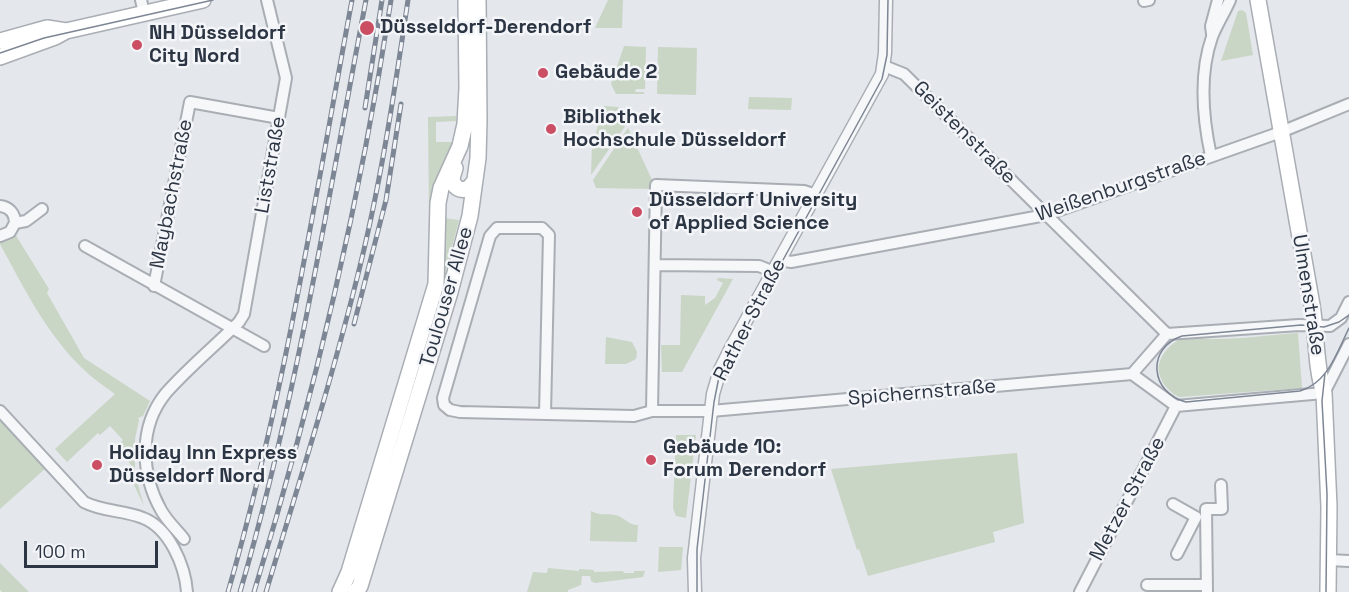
<!DOCTYPE html>
<html>
<head>
<meta charset="utf-8">
<style>
	body { margin:0 }
	#map { position:relative; width:1349px; height:592px; overflow:hidden; background:#e4e7eb; font-family:"Space Grotesk",sans-serif }
	canvas { display:block }
	.scale { position:absolute; left:24px; top:541px; width:134px; height:27px; box-sizing:border-box; border:3px solid #2c3543; border-top:0; padding-left:8px; font-size:18px; line-height:21px; white-space:nowrap; color:#2c3543; -webkit-text-stroke:4px #f3f5f8; paint-order:stroke }
</style>
</head>
<body>
<div id="map">
<canvas width="1349" height="592"></canvas>
<div class="scale">100 m</div>
</div>
<script>
const c = document.querySelector('canvas').getContext('2d');
c.lineJoin = 'round';
function fill(path, color) {
  c.fillStyle = color;
  c.fill(path, 'evenodd');
}
function trace(path, color, width, dash) {
  c.strokeStyle = color;
  c.lineWidth = width;
  c.lineCap = dash ? 'butt' : 'round';
  c.setLineDash(dash || []);
  c.stroke(path);
}
function drawText(font, color, halo, rows, align = 'center') {
  c.font = font + ' "Space Grotesk",sans-serif';
  c.lineWidth = 5;
  c.setLineDash([]);
  c.textBaseline = 'middle';
  c.strokeStyle = halo;
  c.fillStyle = color;
  for (const [text, x, y, turn = 0] of rows) {
    c.save();
    c.translate(x, y);
    c.rotate((+turn || 0) * Math.PI / 180);
    c.textAlign = isNaN(turn) ? turn : align;
    if (halo) c.strokeText(text, 0, 0);
    c.fillText(text, 0, 0);
    c.restore();
  }
}
fill(new Path2D(`
	M608,0H623L622,28H595Z
	M1242,10L1246,13L1253,55L1221,61L1238,11Z
	M624,46L646,47L645,89H636L635,92H644V94H616L611,84Z
	M658,47L697,48L696,95L657,94Z
	M749,97L792,98L791,110L748,109Z
	M604,106L618,107L626,125L591,175L592,145Z
	M456,116V121L436,122V142H454L434,195L429,215L428,117Z
	M628,128L654,184L653,189L596,188L593,180Z
	M443,218L459,220L446,270V288L355,592H348L438,295Z
	M15,234L49,289L47,293L84,358L150,401L143,416L138,418L139,420L135,439V475L144,506L134,485L123,472L131,465L117,446L123,440L110,426L100,435L98,433L67,462L55,449L115,394C104,386 92,378 82,368C46,333 24,288 0,244V240Z
	M718,278L733,279L682,372H662L661,345H680L681,295L705,296V305L715,298L723,283L717,280Z
	M1298,333L1302,388L1179,397C1169,392 1161,383 1159,372C1157,360 1167,347 1177,341C1188,334 1202,340 1214,339C1242,339 1270,335 1298,333Z
	M606,337L632,342L637,352L636,359L626,364H605Z
	M0,420L46,468L0,509Z
	M676,435H696L686,518L676,516L673,508Z
	M1017,453L1024,523L993,532L995,542L868,576L859,549L857,550L831,469Z
	M591,511C600,516 606,513 615,515C625,517 627,525 638,525L637,542L590,541Z
	M659,547H683L681,570L658,572Z
	M0,563L29,592H2L0,590Z
	M548,568L579,571V569L594,570V572L623,571L624,573H634V571H645L643,577L595,583L591,581L590,576H582L581,585L568,590V592H527L533,572L547,573Z`), '#c9d5c5');
const minor = new Path2D(`
	M141,0L144,13
	M1144,1L1149,0
	M1212,34L1211,26L1218,0
	M884,66L904,74L1167,334
	M1211,156C1203,119 1199,74 1212,37C1216,26 1225,12 1230,0
	M0,206C9,207 15,213 15,223L10,232L0,236
	M15,223L26,221L42,209
	M85,246L264,346
	M780,260L791,262L1046,215L1281,132L1349,104
	M655,265L759,266L774,272
	M154,286L190,102L279,118
	M1132,374L1167,334L1299,325L1330,326L1341,318L1349,302
	M0,411L84,502C103,512 124,510 143,518C169,528 185,565 187,592
	M652,411L656,185L804,191L816,195
	M545,414L549,235L542,228H497L490,236L443,398L444,405L450,410L460,412L634,416L652,411H711L1132,374L1176,406L1324,393L1349,344
	M1173,504L1196,517L1177,554
	M184,539C177,530 167,521 161,510C141,474 138,427 166,393C188,368 215,346 239,322L244,314L286,78L267,0
	M1328,560L1349,561
	M1147,585H1207
	M1080,592L1176,406
	M1207,592L1206,509H1222L1221,485`);
const tertiary = new Path2D(`
	M695,592L694,558L713,394L720,370L731,348L882,74L885,53L886,0`);
const secondary = new Path2D(`
	M1258,0L1312,305C1317,334 1315,366 1324,393L1329,507L1328,592
	M0,41L47,28L66,31L203,0
	M0,57L55,37L66,31
	M455,168L452,178C453,187 459,191 468,189L475,181
	M340,592L349,572L436,284L438,203L441,188L460,146L465,124L467,88L466,0
	M356,592L360,586L450,292L470,216L478,158L479,120L478,0`);
trace(minor, '#a9aeb5', 14);
trace(tertiary, '#a9aeb5', 15);
trace(secondary, '#a9aeb5', 18);
trace(minor, '#f6f7f9', 10);
trace(tertiary, '#f6f7f9', 12);
trace(secondary, '#fff', 15);
trace(new Path2D(`
	M0,53L44,38L213,0
	M1349,315L1339,322L1324,327L1301,325L1182,336C1146,348 1150,393 1186,402L1300,391C1328,383 1337,352 1349,328
	M1325,373L1322,401L1327,494L1326,592
	M697,592V549L714,402L719,377L882,79L887,55L888,0`), '#7d8694', 1.5);
const rail = new Path2D(`
	M365,108L382,0
	M354,324L386,200L401,104
	M228,592C284,398 315,198 352,0
	M240,592C297,398 328,198 366,0
	M254,592C314,397 360,202 391,0
	M266,592C297,489 330,386 356,282C380,189 394,95 408,0`);
trace(rail, '#7d8694', 5);
trace(rail, '#f3f5f8', 3, [9]);
for (const [x, y, r, color] of [
	[367,28,8,"#cb4e63"],
	[137,45,6,"#cb4e63"],
	[543,73,6,"#cb4e63"],
	[551,129,6,"#cb4e63"],
	[637,212,6,"#cb4e63"],
	[651,460,6,"#cb4e63"],
	[97,465,6,"#cb4e63"]
]) {
  const dot = new Path2D();
  dot.arc(x, y, r, 0, 2 * Math.PI);
  c.fillStyle = color;
  c.fill(dot);
  trace(dot, '#f3f5f8', 2);
}
drawText('bold 20px', '#2c3543', '#f3f5f8', [
	["Düsseldorf-Derendorf",380,28],
	["NH Düsseldorf",149,34],
	["City Nord",149,57],
	["Gebäude 2",555,73],
	["Bibliothek",563,118],
	["Hochschule Düsseldorf",563,141],
	["Düsseldorf University",649,201],
	["of Applied Science",649,224],
	["Gebäude 10:",663,448],
	["Forum Derendorf",663,471],
	["Holiday Inn Express",109,454],
	["Düsseldorf Nord",109,477]
], 'left');
drawText('20px', '#2c3543', '#f3f5f8', [
	["Geistenstraße",964,133,45],
	["Liststraße",271,165,-80],
	["Weißenburgstraße",1121,187,-19],
	["Maybachstraße",172,194,-79],
	["Ulmenstraße",1308,295,81],
	["Toulouser Allee",447,297,-74],
	["Rather Straße",750,320,-63],
	["Spichernstraße",922,393,-5],
	["Metzer Straße",1128,499,-62]
]);
</script>
</body>
</html>
